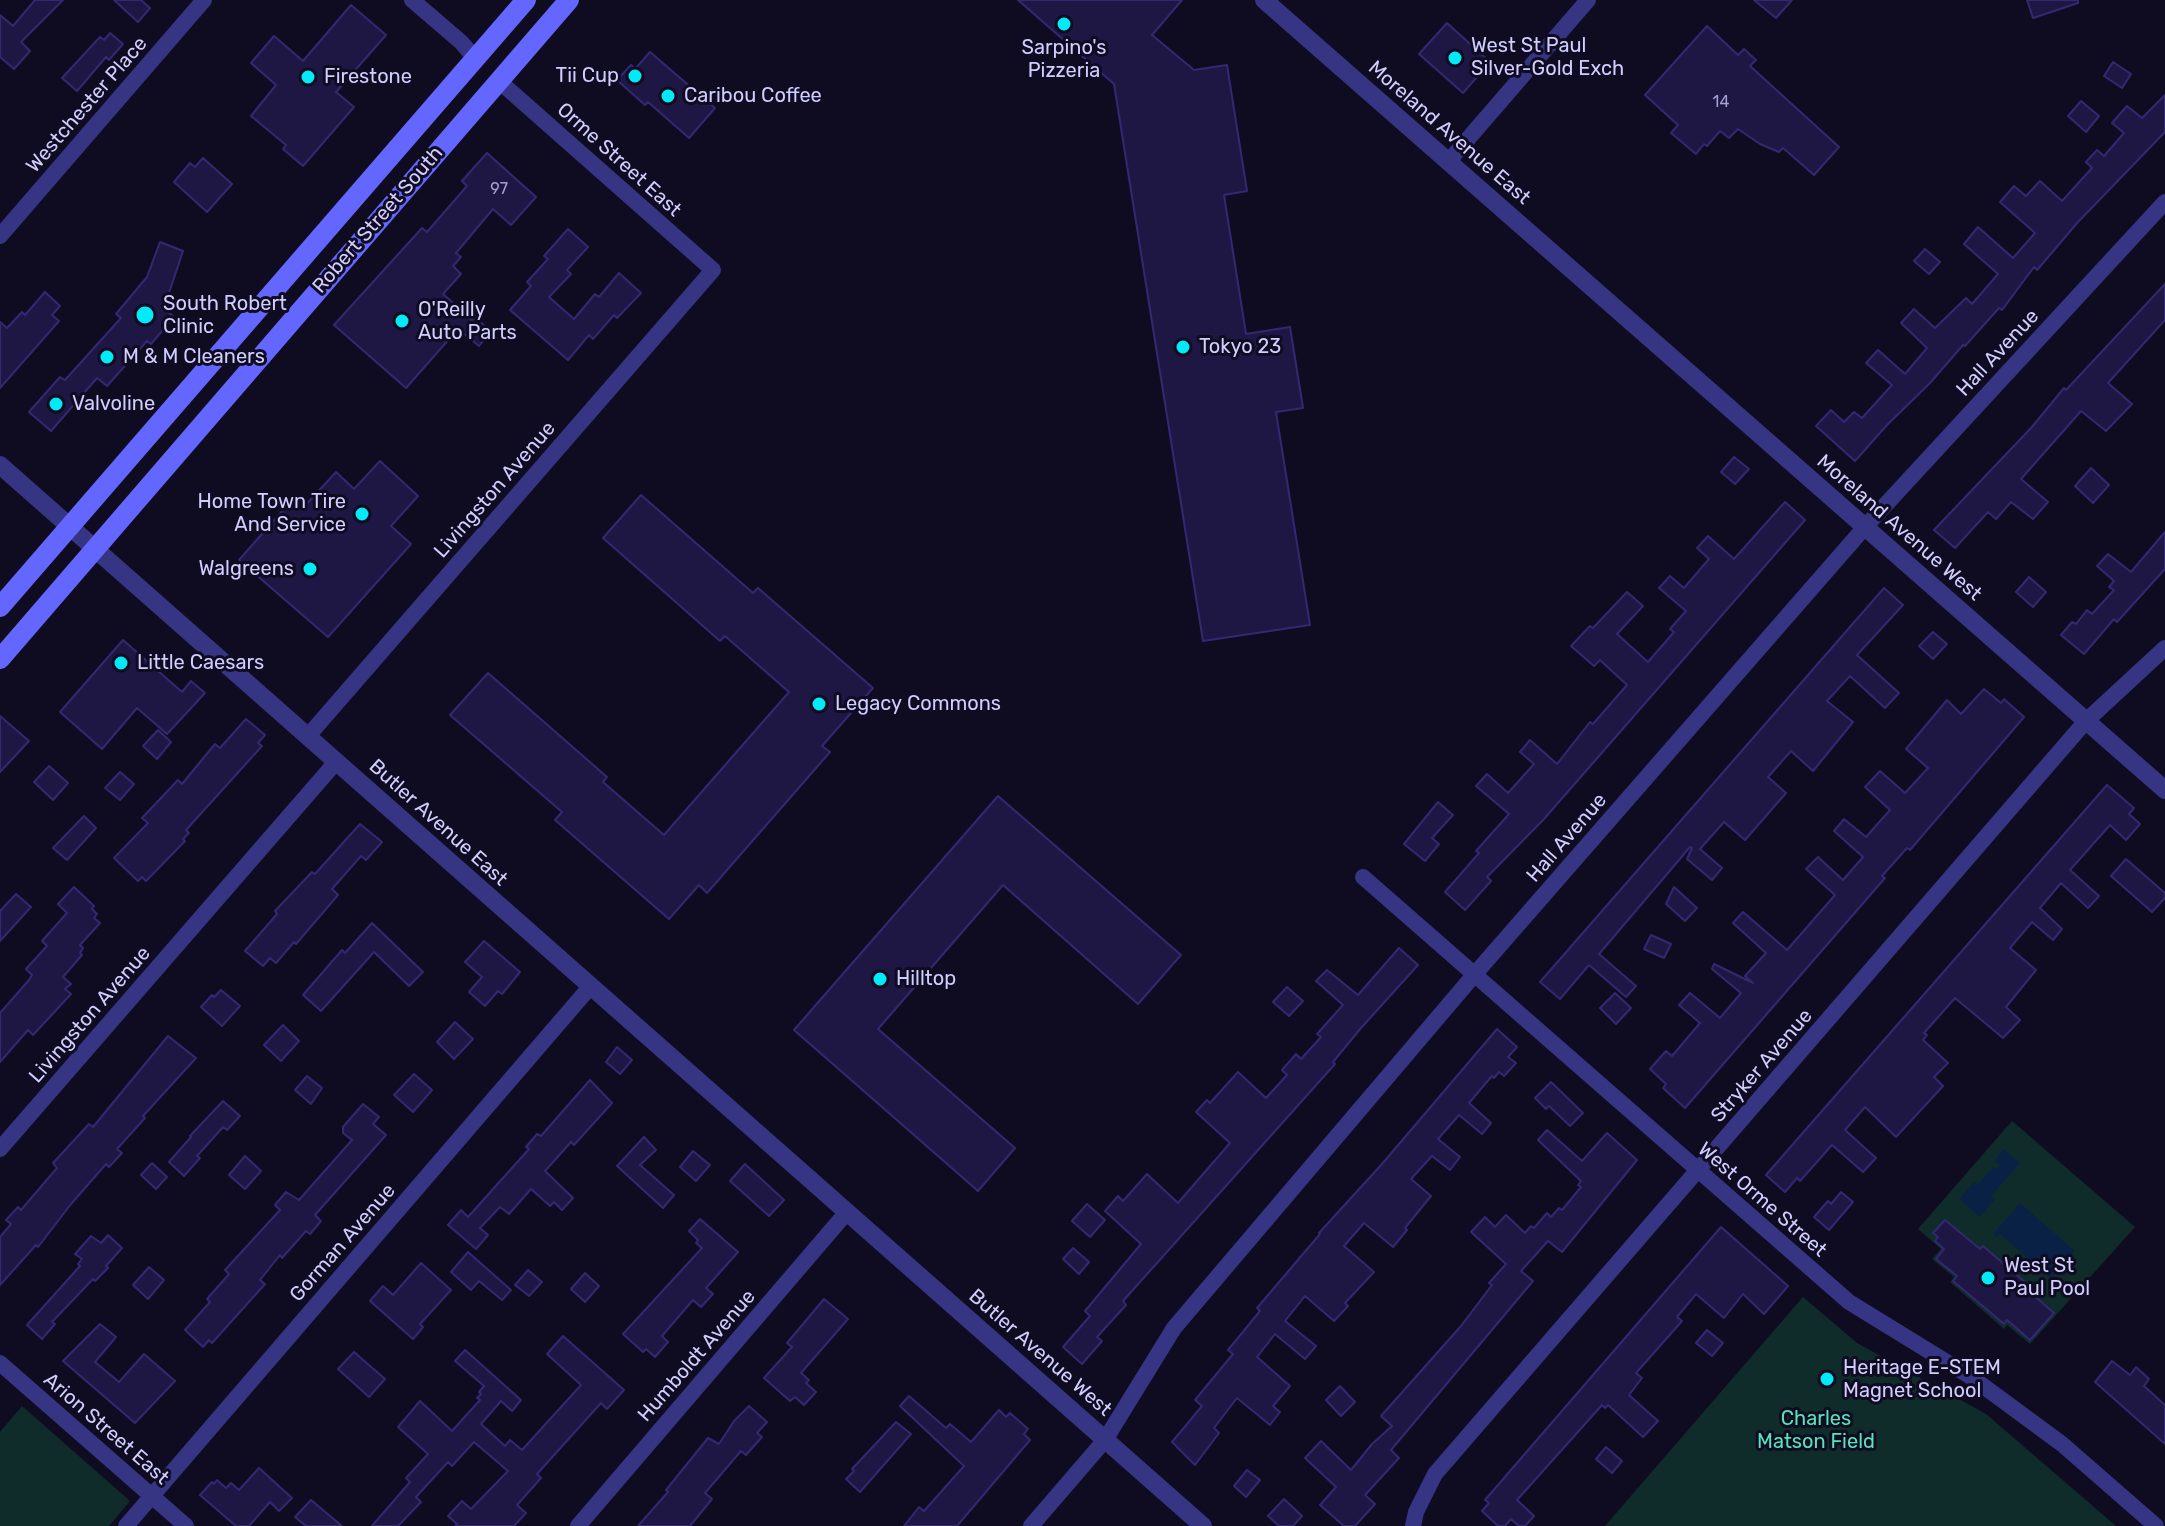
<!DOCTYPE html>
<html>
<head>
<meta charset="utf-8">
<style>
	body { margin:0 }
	canvas { display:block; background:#0f0c22 }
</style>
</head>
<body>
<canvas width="2165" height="1526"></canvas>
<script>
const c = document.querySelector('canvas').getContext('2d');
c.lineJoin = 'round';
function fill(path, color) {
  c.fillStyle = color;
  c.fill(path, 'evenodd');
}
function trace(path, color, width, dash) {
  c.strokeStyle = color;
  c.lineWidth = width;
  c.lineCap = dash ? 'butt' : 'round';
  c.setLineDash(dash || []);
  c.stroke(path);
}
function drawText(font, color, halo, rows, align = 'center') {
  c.font = font + ' Rubik,sans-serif';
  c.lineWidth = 6;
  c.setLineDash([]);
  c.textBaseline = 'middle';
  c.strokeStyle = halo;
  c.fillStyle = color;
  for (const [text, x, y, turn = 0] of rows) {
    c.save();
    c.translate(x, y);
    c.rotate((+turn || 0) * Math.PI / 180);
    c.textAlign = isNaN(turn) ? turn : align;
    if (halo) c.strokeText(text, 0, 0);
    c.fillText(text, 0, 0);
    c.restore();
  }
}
fill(new Path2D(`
	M2012,1121L2135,1227L2030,1344L2007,1325L2004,1329L1950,1282L1954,1277L1932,1259L1941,1249L1918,1229Z
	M1803,1297L1857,1343L1986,1414L2116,1526H1605Z
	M22,1406L130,1501L109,1526H0V1432Z`), '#0f2c2a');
fill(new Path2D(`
	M2003,1149L2020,1163L1991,1196L1995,1199L1980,1217L1959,1199L1974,1182L1978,1184L1993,1167L1996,1169L2000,1165L1995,1160Z
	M2020,1203L2075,1251L2051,1278L2000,1234L1996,1238L1993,1234Z`), '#092144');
const building = new Path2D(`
	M35,0H63L21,42L30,51L14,69L0,57V15L13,26Z
	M114,0H141L150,8L138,22Z
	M1018,0H1182L1152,35L1194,70L1227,65L1247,191L1224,195L1246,334L1290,327L1303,408L1276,412L1310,625L1203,641L1114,84Z
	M1754,0H1792L1776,18Z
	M2027,0H2078V3L2033,18Z
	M351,5L386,35L336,92L354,107L303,166L283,149L286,145L251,116L276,85L251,63L274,36L303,61Z
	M1447,23L1490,62L1463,93L1419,54Z
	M1707,26L1738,55L1744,49L1756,60L1750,66L1839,147L1814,175L1783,148L1779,152L1760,144L1738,129L1729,138L1720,131L1707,146L1704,144L1696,154L1671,133L1678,125L1645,95Z
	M110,33L123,44L109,60L106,57L77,91L62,78L100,37L104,40Z
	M650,52L715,108L689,138L648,102L645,105L617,80L631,65L635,69Z
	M2113,62L2131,74L2122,88L2104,76Z
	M2165,95V132L2078,222L2037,270L2034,267L2002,310L1999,308L1965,346L1963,345L1930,383L1887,425L1855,461L1816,426L1831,410L1844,422L1854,412L1862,418L1892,385L1866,363L1878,350L1905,374L1927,348L1901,323L1914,309L1935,328L1966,298L1972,304L1998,274L1964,244L1978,227L2013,258L2035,233L2000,202L2014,186L2026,196L2040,181L2062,201L2092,168L2086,162L2097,150L2104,156L2124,133L2112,123L2127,106L2142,118Z
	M2081,101L2099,116L2086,132L2068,116Z
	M487,153L536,197L511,225L493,209L456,253L461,257L453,266L461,274L443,294L472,320L474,317L491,331L479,346L458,329L406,388L334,325L422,228L427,232L467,186L462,181Z
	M203,158L232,184L207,212L174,182L190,163L195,167Z
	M568,229L588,247L567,270L571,274L549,297L574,319L595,294L599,297L619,273L641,293L617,318L614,315L593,339L589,335L568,360L510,310L531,286L527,282L548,259L544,256Z
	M160,242L183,251L164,308L174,317L151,344L147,341L107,386L97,378L51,431L29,412L60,377L65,380L121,318L116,314L147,277Z
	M1925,249L1940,262L1929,274L1914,261Z
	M2165,284V320L2108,383L2132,404L2106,431L2081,411L2021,479L2048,502L2033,519L2011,502L1996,519L1988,512L1955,548L1934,530L2031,428L2064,388L2066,390Z
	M45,292L60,306L52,315L59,321L0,388V322L7,328L22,312L25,315Z
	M1734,457L1749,469L1735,484L1721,472Z
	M380,461L418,496L391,526L411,544L328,637L239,560L292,500L302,509L336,472L354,489Z
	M2091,468L2109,485L2093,503L2075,486Z
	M641,495L753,593L758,588L873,688L822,746L830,752L707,893L699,885L669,919L555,820L562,812L450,715L488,673L607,777L603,782L664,835L789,692L725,636L720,641L603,538Z
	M1785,502L1805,520L1544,819L1487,877L1491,881L1465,910L1445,892L1479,853L1476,851L1509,814L1476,786L1487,774L1508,793L1534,764L1520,752L1530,740L1557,764L1590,722L1593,724L1627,685L1600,660L1594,666L1571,646L1590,626L1593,628L1627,592L1643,606L1617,634L1648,662L1674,632L1670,629L1686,611L1659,588L1670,576L1684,588L1709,559L1697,548L1708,536L1734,559Z
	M2165,532V569L2117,622L2114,619L2084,654L2061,635L2072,622L2076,624L2087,610L2092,614L2114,590L2109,587L2114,581L2097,566L2108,554L2131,572Z
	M2029,577L2046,592L2033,607L2016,592Z
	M1884,588L1903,605L1857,655L1899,693L1885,708L1850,676L1827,701L1853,722L1813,771L1791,751L1768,777L1786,793L1745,840L1724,822L1700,849L1722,868L1712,880L1687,859L1692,848L1690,847L1599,954L1636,986L1626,997L1589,965L1560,999L1540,982Z
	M1933,632L1947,644L1933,659L1919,646Z
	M123,640L182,692L191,681L205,693L167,734L137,708L102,749L60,712Z
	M1984,689L2001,703L2004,699L2024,717L1910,850L1907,848L1882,876L1885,878L1685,1108L1663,1088L1666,1084L1650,1069L1666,1051L1672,1056L1700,1023L1679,1005L1690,993L1720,1018L1741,993L1712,969L1714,964L1753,983L1745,976L1766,953L1733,923L1743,912L1787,950L1835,895L1806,869L1818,857L1843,880L1863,857L1834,831L1844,819L1866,837L1890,810L1865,787L1880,771L1905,793L1928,768L1906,749L1947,700L1961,714Z
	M0,716L29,741L0,772Z
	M246,719L265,735L258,743L262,746L186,830L189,833L183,839L185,841L146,881L142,877L138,881L114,858L148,823L142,818L178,780L182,784L215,744L220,748Z
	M158,730L171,742L157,759L143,746Z
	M49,766L68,783L53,800L34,782Z
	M120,772L134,784L120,800L105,788Z
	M2107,785L2134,808L2129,814L2140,824L2126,840L2110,825L2070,870L2099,896L2088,908L2061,883L2040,908L2062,929L2053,940L2032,922L2010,948L2036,970L2006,1007L2020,1020L2003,1038L1955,998L1924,1033L1927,1035L1923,1040L1948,1063L1934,1077L1943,1086L1896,1137L1865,1107L1845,1130L1876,1158L1863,1172L1832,1145L1800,1181L1797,1178L1785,1192L1766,1175Z
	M998,796L1181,955L1138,1004L1003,885L878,1029L1015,1148L978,1191L794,1030Z
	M1438,802L1453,815L1432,838L1439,844L1425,861L1404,844Z
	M84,816L96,828L67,860L53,848Z
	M360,824L382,842L366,860L361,856L332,889L338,895L296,944L294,942L276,963L270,958L263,966L245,951L277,914L275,911L312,872L315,874Z
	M2126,859L2165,893V898L2152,912L2111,876Z
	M74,887L94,906L92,909L97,914L94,918L100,923L80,945L83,948L80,953L82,955L63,977L71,984L65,989L71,994L33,1035L28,1030L0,1062V1013L29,980L32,975L26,969L47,946L42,941L67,913L58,904Z
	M1674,887L1697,908L1685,921L1666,904Z
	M16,894L31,907L0,941V911Z
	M372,923L423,972L409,986L374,952L321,1011L303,995L342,950L345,953Z
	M1651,935L1671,944L1664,958L1644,949Z
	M484,941L520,972L502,994L498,991L485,1006L469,992L482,977L465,962Z
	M1399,948L1418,965L1361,1028L1333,1062L1335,1064L1123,1301L1126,1305L1097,1337L1102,1341L1082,1364L1063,1347L1090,1316L1085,1311L1141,1244L1105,1211L1118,1196L1123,1201L1147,1174L1178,1203L1230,1143L1196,1112L1207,1100L1210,1103L1238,1072L1266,1098L1287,1075L1282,1070L1296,1054L1301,1059L1321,1037L1317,1034L1343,1005L1316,981L1327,970L1358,995Z
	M1287,987L1303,1001L1289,1016L1273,1002Z
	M221,990L240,1006L222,1026L201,1007L212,995L214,997Z
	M1615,993L1631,1008L1616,1024L1600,1008Z
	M455,1022L473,1039L454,1059L437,1042Z
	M283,1025L299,1041L281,1061L264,1045Z
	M1497,1029L1517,1047L1508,1057L1516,1063L1504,1076L1499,1072L1494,1078L1492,1076L1469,1103L1491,1123L1482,1134L1459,1115L1438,1139L1460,1157L1450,1170L1432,1156L1411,1179L1431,1196L1405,1228L1407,1230L1393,1247L1364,1223L1344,1246L1374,1272L1345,1303L1348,1306L1334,1321L1305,1296L1285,1321L1316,1346L1305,1359L1275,1334L1257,1357L1290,1386L1273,1406L1280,1412L1270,1425L1237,1398L1214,1428L1219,1433L1195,1465L1172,1442L1202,1406L1195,1400L1233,1354L1228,1350L1260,1311L1257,1308L1320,1234L1319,1233L1382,1164Z
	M168,1036L196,1058L143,1116L145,1118L117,1149L122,1153L109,1167L106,1164L71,1204L38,1247L36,1245L0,1285V1237L11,1224L6,1220L18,1207L21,1210L57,1168L53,1163L89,1124L93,1127Z
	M617,1047L632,1060L620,1074L606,1062Z
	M414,1074L432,1090L413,1112L394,1095Z
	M307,1076L322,1088L311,1104L295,1090Z
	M590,1080L612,1103L574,1145L571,1142L545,1171L573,1198L562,1210L554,1202L550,1206L531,1189L509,1214L500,1207L480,1228L488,1235L476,1249L448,1225L461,1210L468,1217L529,1149L526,1147L537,1134L541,1136Z
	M1551,1082L1583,1113L1570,1126L1549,1106L1546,1109L1535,1098Z
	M223,1101L240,1116L227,1130L223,1127L197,1156L200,1158L184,1176L169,1162L191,1137L190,1136Z
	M363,1104L379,1117L373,1124L386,1135L315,1215L321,1221L310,1234L306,1231L282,1258L280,1255L260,1280L265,1284L212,1343L209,1340L203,1347L185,1330L210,1302L207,1299L229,1274L225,1270L280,1210L275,1205L286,1192L299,1200L352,1140L343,1133V1127Z
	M1547,1130L1582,1161L1607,1133L1637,1160L1562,1252L1548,1241L1521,1271L1533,1281L1391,1450L1399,1458L1365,1495L1375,1504L1355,1526H1344L1320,1505L1336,1487L1305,1458L1321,1441L1351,1470L1372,1444L1392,1426L1381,1416L1461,1326L1492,1285L1489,1283L1506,1264L1471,1232L1485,1217L1495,1227L1506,1215L1525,1233L1531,1226L1534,1228L1547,1213L1551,1217L1559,1208L1562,1210L1581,1187L1578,1185L1581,1181L1538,1140Z
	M644,1137L656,1150L640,1165L674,1195L663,1208L617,1166Z
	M693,1151L710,1165L696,1181L680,1167Z
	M245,1156L261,1171L245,1189L229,1175Z
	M152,1163L167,1177L156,1189L141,1175Z
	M745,1164L784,1200L769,1216L730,1181Z
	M1841,1192L1853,1202L1829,1230L1814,1217L1828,1201L1831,1204Z
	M1087,1204L1105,1220L1090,1237L1072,1221Z
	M700,1219L738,1252L706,1288L713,1294L701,1307L693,1300L662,1336L668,1342L655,1357L646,1349L643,1352L623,1334L702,1248L696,1243L698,1240L689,1231Z
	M1945,1220L1980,1249L1983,1246L2034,1290L2031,1293L2054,1313L2030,1340L2007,1320L2004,1324L1953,1281L1957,1276L1936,1259L1944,1249L1935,1241L1938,1237L1933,1233Z
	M1721,1227L1788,1286L1764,1314L1743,1294L1724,1318L1696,1294L1677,1317L1682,1321L1636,1373L1642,1378L1629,1395L1658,1421L1643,1437L1608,1405L1605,1408L1602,1405L1517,1500L1534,1516L1525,1526H1519L1511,1519L1505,1526H1498L1482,1511L1489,1503L1485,1500Z
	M108,1235L122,1248L106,1266L108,1268L95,1281L93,1279L52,1322L55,1324L42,1339L27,1325L80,1266L78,1264L82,1259L75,1254L91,1236L101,1243Z
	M1073,1248L1089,1262L1079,1274L1063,1259Z
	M468,1252L511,1290L502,1300L479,1281L471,1290L451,1272Z
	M421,1263L451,1290L420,1324L423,1327L413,1339L370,1301L383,1286L393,1295Z
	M149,1267L164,1280L148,1299L133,1285Z
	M528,1270L542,1282L529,1296L515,1285Z
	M585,1273L599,1286L585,1302L571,1289Z
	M824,1299L848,1319L801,1373L809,1380L806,1383L816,1392L804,1405L795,1397L790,1401L764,1378L792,1347L787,1343Z
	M100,1324L116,1337L95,1362L119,1382L144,1354L175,1381L135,1423L63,1361Z
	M1707,1330L1723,1343L1712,1356L1696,1343Z
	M563,1336L624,1390L607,1409L601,1403L537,1474L541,1478L517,1505L526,1513L514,1526H455L457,1524L448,1516L462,1501L471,1509L508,1471L474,1442L452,1466L448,1462L416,1497L421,1502L398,1526H372L410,1482L406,1478L428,1454L398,1427L420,1401L452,1431L480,1400L477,1398L481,1394L479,1392L484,1386L455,1361L465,1350L521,1400L512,1411L501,1401L481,1424L505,1446L510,1440L522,1450L581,1385L547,1354Z
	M354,1352L385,1379L369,1397L338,1369Z
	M2112,1361L2130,1375L2136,1367L2149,1379L2144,1386L2165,1405V1444L2095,1382Z
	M1340,1386L1355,1402L1341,1416L1326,1400Z
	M909,1396L946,1428L950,1424L971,1442L999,1410L1006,1417L1010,1413L1028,1429L1024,1434L1030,1440L957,1526H904L919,1507L924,1511L964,1466L900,1406Z
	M749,1406L767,1422L757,1433L762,1437L746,1455L741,1451L705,1493L712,1499L690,1526H638L668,1492L666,1490L708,1438L719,1444L734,1421Z
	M896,1422L911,1434L860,1492L846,1479L854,1471L852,1469Z
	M1606,1447L1622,1461L1612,1473L1596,1459Z
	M259,1468L292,1498L279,1511L270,1502L249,1526H236L200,1495L212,1482L214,1484L217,1480L226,1488L231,1483L239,1490Z
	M1247,1470L1260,1480L1246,1497L1234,1486Z
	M1284,1499L1302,1516L1293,1526H1279L1268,1516Z
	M311,1500L342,1526H306L295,1517Z`);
fill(building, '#1e1744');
trace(building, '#332871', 2);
trace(new Path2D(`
	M412,0L461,42L475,58
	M1448,162L1588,0
	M0,236L204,0
	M308,736L713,270L499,81
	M1363,877L1849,1302L1971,1377L2062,1444L2156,1526
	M0,1149L336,762
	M0,1363L186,1526
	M126,1526L590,987
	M578,1526L847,1212
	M1031,1526L1105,1440L1174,1328L1474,975L1865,527L2165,202
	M1413,1526L1416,1512L1435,1474L2086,721L2165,648`), '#353583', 16);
trace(new Path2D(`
	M1264,0L2165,790
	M0,465L1203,1526`), '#353583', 18);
trace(new Path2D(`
	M0,607L526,0
	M0,659L569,0`), '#6467ff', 20);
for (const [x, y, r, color] of [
	[1064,24,8,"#00eaf8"],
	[1455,58,8,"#00eaf8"],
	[635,76,8,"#00eaf8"],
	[308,77,8,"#00eaf8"],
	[668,96,8,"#00eaf8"],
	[145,315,10,"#00eaf8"],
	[402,321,8,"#00eaf8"],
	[1183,347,8,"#00eaf8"],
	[107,357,8,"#00eaf8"],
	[56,404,8,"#00eaf8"],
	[362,514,8,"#00eaf8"],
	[310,569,8,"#00eaf8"],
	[121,663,8,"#00eaf8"],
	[819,704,8,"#00eaf8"],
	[880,979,8,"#00eaf8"],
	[1988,1278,8,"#00eaf8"],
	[1827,1379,8,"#00eaf8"]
]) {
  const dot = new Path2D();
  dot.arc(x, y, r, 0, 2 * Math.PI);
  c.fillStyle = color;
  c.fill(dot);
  trace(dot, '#0f0c22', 3);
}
drawText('16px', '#a4a0d0', null, [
	["14",1721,102],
	["97",499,189]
]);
drawText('20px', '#d1cdff', '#0f0c22', [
	["West St Paul",1471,46],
	["Silver-Gold Exch",1471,69],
	["Sarpino's",1064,48,"center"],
	["Pizzeria",1064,71,"center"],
	["Tii Cup",619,76,"right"],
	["Firestone",324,77],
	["Caribou Coffee",684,96],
	["South Robert",163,304],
	["Clinic",163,327],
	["O'Reilly",418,310],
	["Auto Parts",418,333],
	["Tokyo 23",1199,347],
	["M & M Cleaners",123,357],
	["Valvoline",72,404],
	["Home Town Tire",346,502,"right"],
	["And Service",346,525,"right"],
	["Walgreens",294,569,"right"],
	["Little Caesars",137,663],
	["Legacy Commons",835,704],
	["Hilltop",896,979],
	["West St",2004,1266],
	["Paul Pool",2004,1289],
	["Heritage E-STEM",1843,1368],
	["Magnet School",1843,1391]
], 'left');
drawText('20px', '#d1cdff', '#0f0c22', [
	["Westchester Place",87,105,-49],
	["Moreland Avenue East",1449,133,41],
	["Orme Street East",619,160,42],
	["Robert Street South",378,220,-49],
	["Hall Avenue",1998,353,-47],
	["Livingston Avenue",495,490,-49],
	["Moreland Avenue West",1899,528,41],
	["Butler Avenue East",438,823,42],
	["Hall Avenue",1567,838,-49],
	["Livingston Avenue",90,1015,-49],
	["Stryker Avenue",1762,1066,-49],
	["West Orme Street",1762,1200,41],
	["Gorman Avenue",343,1243,-49],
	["Butler Avenue West",1040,1353,41],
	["Humboldt Avenue",697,1356,-49],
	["Arion Street East",106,1429,41]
]);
drawText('20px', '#53e5ba', '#0f0c22', [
	["Charles",1816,1419],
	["Matson Field",1816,1442]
]);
</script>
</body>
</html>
